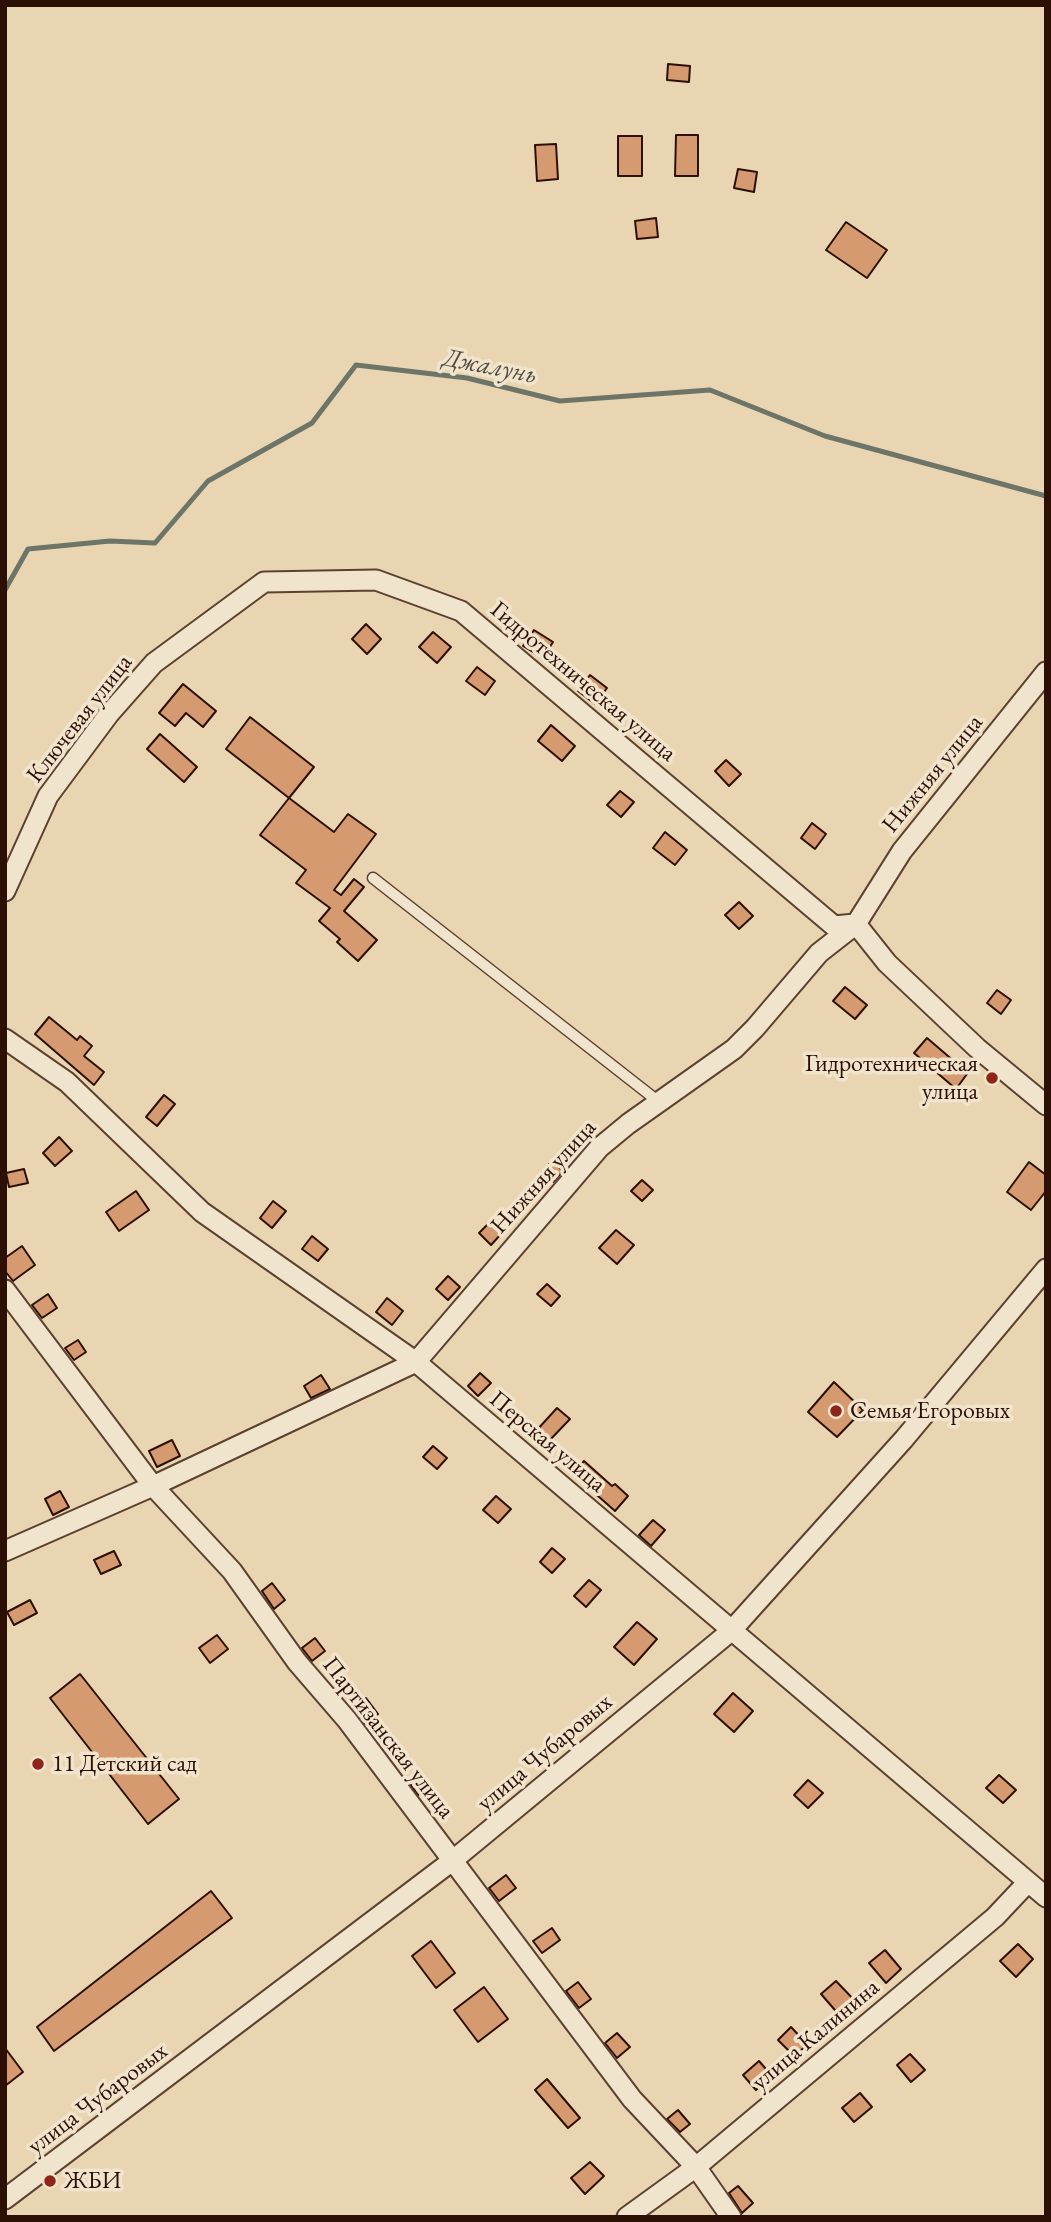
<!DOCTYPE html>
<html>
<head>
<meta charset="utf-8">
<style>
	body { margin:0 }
	#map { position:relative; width:1051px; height:2222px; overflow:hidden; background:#ead5b2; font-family:"EB Garamond",serif }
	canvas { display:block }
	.frame { position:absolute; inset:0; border:7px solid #2d1005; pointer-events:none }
</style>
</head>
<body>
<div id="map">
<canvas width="1051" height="2222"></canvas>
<div class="frame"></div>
</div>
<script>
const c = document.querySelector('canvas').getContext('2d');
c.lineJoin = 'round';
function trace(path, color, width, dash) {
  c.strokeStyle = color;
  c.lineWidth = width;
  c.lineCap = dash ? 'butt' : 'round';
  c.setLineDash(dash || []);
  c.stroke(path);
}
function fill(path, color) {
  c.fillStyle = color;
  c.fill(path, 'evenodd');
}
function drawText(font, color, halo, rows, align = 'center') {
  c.font = font + ' "EB Garamond",serif';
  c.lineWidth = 7;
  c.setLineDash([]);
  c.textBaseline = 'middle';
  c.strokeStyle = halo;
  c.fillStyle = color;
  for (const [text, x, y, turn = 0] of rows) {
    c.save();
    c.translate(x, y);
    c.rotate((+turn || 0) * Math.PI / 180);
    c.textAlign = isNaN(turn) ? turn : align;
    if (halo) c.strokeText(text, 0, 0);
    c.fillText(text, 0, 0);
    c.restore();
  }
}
trace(new Path2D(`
	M5,590L28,549L110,541L155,543L208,481L312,423L356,365L467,378L560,401L710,390L825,436L1046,496`), '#6d7568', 5);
const building = new Path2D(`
	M668,64L690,66L689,82L667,80Z
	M676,135H698V176H675Z
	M618,136H642V176H618Z
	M556,144L558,179L537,181L535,145Z
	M738,169L757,172L754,192L734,188Z
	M656,218L658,237L637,239L635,221Z
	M846,222L887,250L867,278L826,250Z
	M366,624L381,639L367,654L352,639Z
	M534,630L553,642L543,658L523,646Z
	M433,632L451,647L437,663L419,647Z
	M477,667L495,681L485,695L466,681Z
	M590,675L607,688L595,704L578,691Z
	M183,684L216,711L203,727L186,713L175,726L159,713Z
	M250,717L314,767L289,798L226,749Z
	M551,725L575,746L562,761L538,741Z
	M160,734L197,767L184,782L147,749Z
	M726,760L741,774L729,786L715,771Z
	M620,791L634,802L621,817L607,805Z
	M289,798L334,832L348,814L376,834L334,890L341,895L354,879L364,887L344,911L377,940L358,961L337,942L340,939L319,921L330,908L296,883L306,870L260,835Z
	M812,823L826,834L815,849L801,838Z
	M665,832L687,850L675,865L653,848Z
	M739,902L753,916L739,929L725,915Z
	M845,987L867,1005L855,1019L833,1001Z
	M997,990L1011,1000L1001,1014L987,1003Z
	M49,1017L77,1040L80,1036L92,1046L84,1056L104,1072L94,1085L35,1034Z
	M927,1038L955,1062L957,1059L970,1070L956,1089L914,1053Z
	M164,1095L175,1104L157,1126L146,1117Z
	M59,1137L72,1151L55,1166L43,1153Z
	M552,1161L563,1171L553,1182L542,1172Z
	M1029,1162L1046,1175V1191L1031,1210L1007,1192Z
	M24,1169L28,1183L9,1187L6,1173Z
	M642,1180L653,1190L642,1201L631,1191Z
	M136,1191L149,1210L119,1231L106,1212Z
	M273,1201L286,1211L272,1228L260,1218Z
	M490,1222L502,1233L491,1245L479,1233Z
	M616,1230L634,1245L617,1264L599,1248Z
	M312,1236L328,1249L318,1261L302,1249Z
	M22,1246L35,1265L13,1281L5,1271V1258Z
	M448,1276L460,1287L448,1300L436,1289Z
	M547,1284L560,1296L551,1306L537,1294Z
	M48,1294L57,1308L42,1318L32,1305Z
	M387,1298L403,1311L392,1325L376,1312Z
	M78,1340L86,1352L74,1360L65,1348Z
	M480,1373L491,1383L478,1396L468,1386Z
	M321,1375L330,1389L311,1398L304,1386Z
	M834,1382L863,1410L837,1437L808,1412Z
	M557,1408L570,1419L548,1442L536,1431Z
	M172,1440L180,1456L157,1467L149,1451Z
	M433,1446L447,1458L437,1469L423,1457Z
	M584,1461L612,1486L615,1484L628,1496L615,1511L573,1474Z
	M60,1491L69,1507L53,1515L45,1499Z
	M496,1496L511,1509L498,1523L483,1510Z
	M653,1520L665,1530L651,1546L639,1535Z
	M552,1548L565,1559L552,1573L540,1562Z
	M114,1551L121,1565L101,1574L94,1560Z
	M589,1580L601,1590L586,1607L574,1596Z
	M272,1583L285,1600L274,1609L262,1591Z
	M30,1600L37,1613L14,1625L7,1612Z
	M637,1622L657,1639L634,1665L614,1647Z
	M217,1635L228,1649L210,1663L199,1648Z
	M315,1638L325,1651L312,1661L302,1648Z
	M80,1674L179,1799L148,1824L50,1698Z
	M733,1693L753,1711L734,1732L714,1714Z
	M366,1698L378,1714L365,1724L353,1708Z
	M420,1772L431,1786L418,1795L408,1781Z
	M999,1775L1016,1790L1003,1803L986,1788Z
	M808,1780L823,1793L808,1808L794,1795Z
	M506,1875L516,1888L499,1901L489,1888Z
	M211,1891L232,1918L54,2051L37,2027Z
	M552,1928L560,1940L542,1953L533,1941Z
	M431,1941L455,1973L436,1988L412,1956Z
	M1018,1944L1033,1959L1016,1977L1000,1961Z
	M885,1950L901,1969L886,1983L869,1963Z
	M836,1981L857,2003L841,2017L821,1994Z
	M578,1982L591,1999L579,2008L566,1991Z
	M484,1987L508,2019L478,2042L454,2010Z
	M791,2027L807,2044L795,2057L778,2040Z
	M617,2033L630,2047L617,2058L605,2043Z
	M5,2048L23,2072L5,2086Z
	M910,2054L925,2070L911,2082L897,2065Z
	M759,2061L772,2076L756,2090L743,2075Z
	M547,2079L580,2118L568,2128L535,2090Z
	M860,2093L872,2107L854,2122L842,2108Z
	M678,2110L690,2124L680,2132L667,2119Z
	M590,2162L604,2176L585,2194L571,2178Z
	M738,2186L753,2203L742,2213L729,2193Z`);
fill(building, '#d59a6f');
trace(building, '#2d1005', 2);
const service = new Path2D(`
	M373,878L659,1102`);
const minor = new Path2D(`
	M5,891L48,796L109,714L154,663L264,582L376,580L461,611L834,926L855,924
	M856,924L887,963L977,1048L1046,1105
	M5,1039L67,1082L202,1212L416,1362L1046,1897
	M5,1290L153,1486L232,1571L297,1662L347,1720L632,2099L696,2167L731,2217
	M5,1551L153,1486L416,1362L599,1148L628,1124L734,1049L755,1028L819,953L856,924L902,851L1046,672
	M5,2199L452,1861L731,1631L904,1439L1046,1269
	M627,2217L696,2167L995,1917L1028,1882`);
trace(service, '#5c4130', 13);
trace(minor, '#5c4130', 23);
trace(service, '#f1e4cd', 10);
trace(minor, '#f1e4cd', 19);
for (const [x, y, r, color] of [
	[992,1078,7,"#8f2418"],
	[836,1411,7,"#8f2418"],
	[38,1764,7,"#8f2418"],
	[50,2181,7,"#8f2418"]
]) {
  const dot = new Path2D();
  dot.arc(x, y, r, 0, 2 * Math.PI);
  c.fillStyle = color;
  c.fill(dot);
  trace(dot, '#f1e4cd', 2.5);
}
drawText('24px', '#2d1005', '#f1e4cd', [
	["Гидротехническая улица",583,682,40],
	["Ключевая улица",80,719,-52],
	["Нижняя улица",933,774,-51],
	["Нижняя улица",544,1177,-48],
	["Перская улица",547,1442,40],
	["Партизанская улица",388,1738,52],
	["улица Чубаровых",545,1753,-40],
	["улица Калинина",816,2035,-40],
	["улица Чубаровых",98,2099,-37]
]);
drawText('24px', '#2d1005', '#f1e4cd', [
	["Гидротехническая",978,1064,"right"],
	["улица",978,1092,"right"],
	["Семья Егоровых",850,1411],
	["11 Детский сад",52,1764],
	["ЖБИ",64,2181]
], 'left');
drawText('italic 26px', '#524b3f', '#f1e4cd', [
	["Джалунь",490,367,11]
]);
</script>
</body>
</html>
